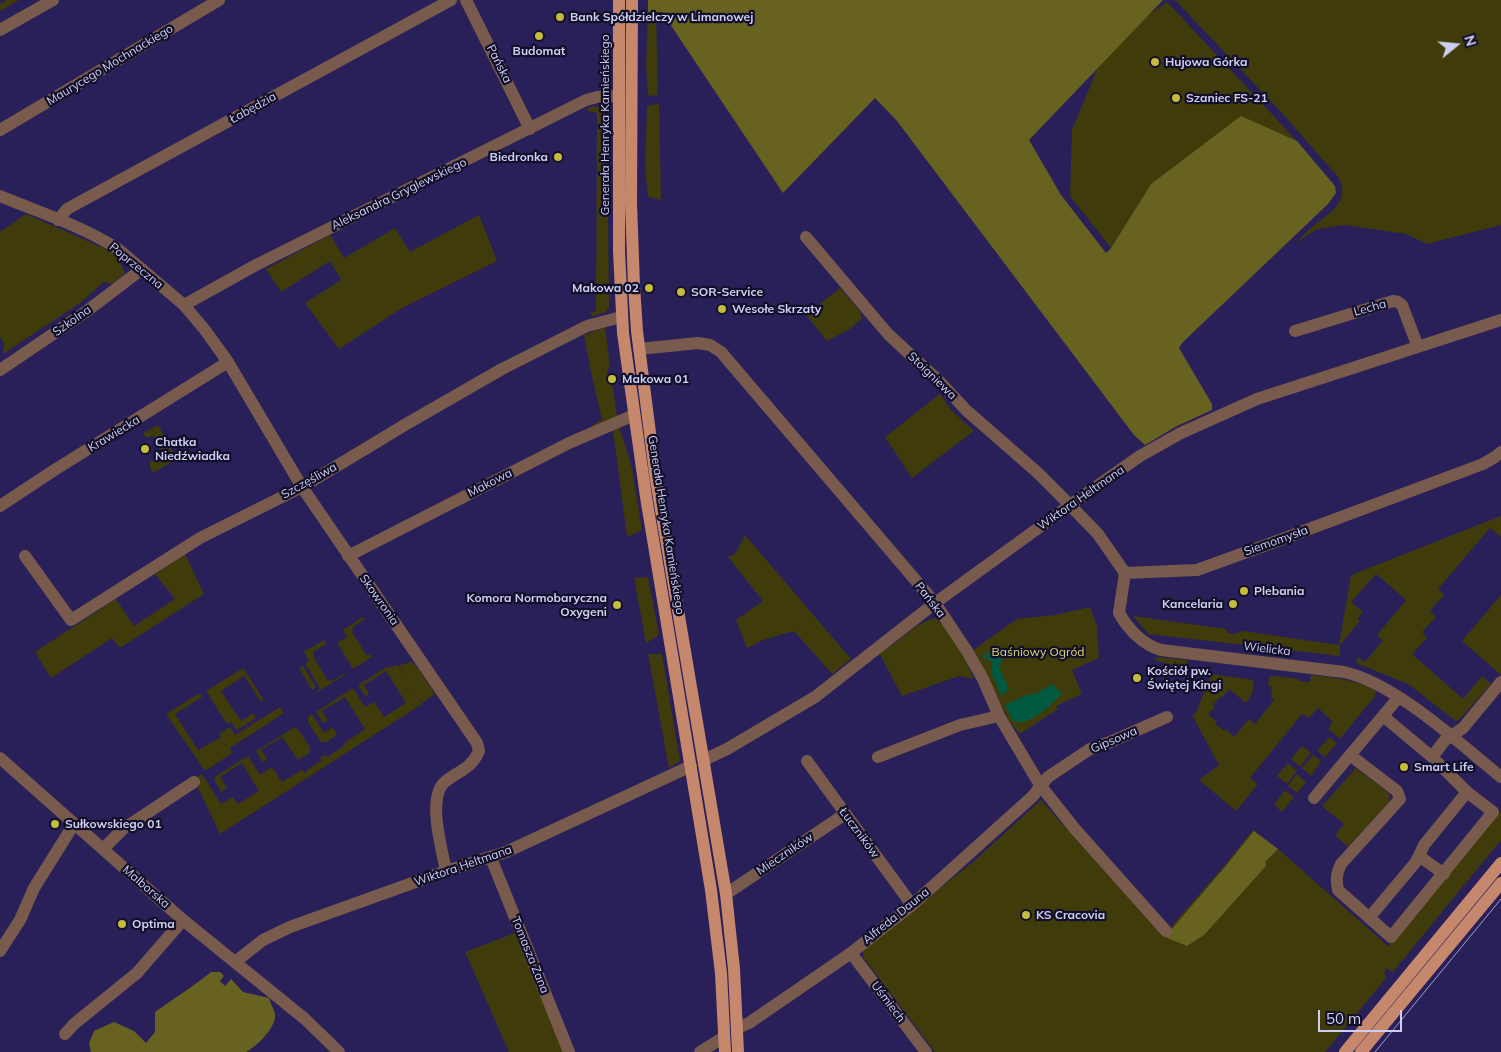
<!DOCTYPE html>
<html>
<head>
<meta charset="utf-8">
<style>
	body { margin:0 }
	#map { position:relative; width:1501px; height:1052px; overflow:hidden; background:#29205a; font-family:Mulish,sans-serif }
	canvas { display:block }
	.north { position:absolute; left:1431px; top:20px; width:50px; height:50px; -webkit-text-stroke:4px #120f29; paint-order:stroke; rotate:73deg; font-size:14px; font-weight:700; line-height:20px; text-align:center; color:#cecef2 }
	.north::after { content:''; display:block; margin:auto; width:18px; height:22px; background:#cecef2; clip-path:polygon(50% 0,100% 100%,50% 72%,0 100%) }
	.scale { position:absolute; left:1318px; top:1010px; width:84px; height:22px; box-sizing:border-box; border:2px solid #cecef2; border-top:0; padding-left:6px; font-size:15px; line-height:18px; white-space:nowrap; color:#cecef2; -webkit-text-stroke:4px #120f29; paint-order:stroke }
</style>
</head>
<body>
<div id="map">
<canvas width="1501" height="1052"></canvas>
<div class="north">N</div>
<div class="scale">50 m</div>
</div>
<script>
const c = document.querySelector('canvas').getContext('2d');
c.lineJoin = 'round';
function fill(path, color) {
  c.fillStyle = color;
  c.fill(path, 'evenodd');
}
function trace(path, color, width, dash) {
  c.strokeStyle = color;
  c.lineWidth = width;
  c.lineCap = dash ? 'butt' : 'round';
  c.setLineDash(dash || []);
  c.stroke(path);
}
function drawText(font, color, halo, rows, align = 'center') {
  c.font = font + ' Mulish,sans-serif';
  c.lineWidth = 4.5;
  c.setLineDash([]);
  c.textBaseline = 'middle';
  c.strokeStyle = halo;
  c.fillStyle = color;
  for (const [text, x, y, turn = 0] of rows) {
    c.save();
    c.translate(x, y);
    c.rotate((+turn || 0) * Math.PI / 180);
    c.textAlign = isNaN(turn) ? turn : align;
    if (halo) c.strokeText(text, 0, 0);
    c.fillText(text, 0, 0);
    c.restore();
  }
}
fill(new Path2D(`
	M7,0H19L0,11V4Z
	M1175,0H1501V225L1427,244L1406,234L1344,225L1318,229L1307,235L1297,243C1312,219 1356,209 1338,177L1282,113Z
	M1167,2L1297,141L1241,117L1151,184L1111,248L1070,196L1072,130L1101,60L1144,18Z
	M648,12H656L658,95L648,96L646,65Z
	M659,104L661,200L648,197L645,168L647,106Z
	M594,106C603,108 606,111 607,120L609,307L606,312L593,316L590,313L596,311L597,113L588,111V108Z
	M26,214L110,251L116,255L125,273L112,284L104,282L80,303L3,354L4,343L0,337V232Z
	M479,215L497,261L402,308L339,349L305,303L341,280L330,261L281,292L266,269L330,235L344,258L395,228L410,252Z
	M840,288L860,311L862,319L850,329L827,341L806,315Z
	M605,327L610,366L607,371L609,383L613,387L617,416L594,426L592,425L602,420L591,372L584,335Z
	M940,394L951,410L974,431L912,478L885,437Z
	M158,425L177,459L153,473L150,467V461H154L164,455L153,435L146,438L143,433Z
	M619,426L632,468L642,530L627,537L613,430Z
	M1501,516V537L1490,528L1438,589L1444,595L1430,611L1436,617L1422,632L1427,638L1412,654L1463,699L1482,676L1491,684L1459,720L1456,721L1408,684L1356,663L1358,657L1365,662L1383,640L1377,635L1406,600L1376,574L1351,602L1363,612L1357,618L1360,621L1340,645V657L1332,655L1148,634L1133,616L1226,629L1228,633L1234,634L1243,631L1339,645L1351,575Z
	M745,535L851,659L832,674L794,631L763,640L747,648L736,620L763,601L728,557L735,554Z
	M185,554L204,594L120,648L112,638L51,678L35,652L116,599L134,626L175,599L155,574Z
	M648,577L659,635L646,643L634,578Z
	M1501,595V675L1462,641Z
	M1090,607L1097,626L1099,658L1072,670L1082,694L1056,706L1058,709L1020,734L1009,721L973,650L1017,619L1054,615Z
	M363,617L365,619L352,628L353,630L352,632L367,656L370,654L372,657L353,669L337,643L347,637L343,630Z
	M936,618C953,636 964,656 974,679L959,676L902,696L879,653C899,644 914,622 936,618Z
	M324,640L326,644L313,652L314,655L313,656L328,681L331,679L332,681L345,673L346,674L314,694L320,688L305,664L309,661L304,652Z
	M648,654H662L680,761L669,768Z
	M1155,657L1187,660L1188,665L1184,667L1176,665V661H1175L1174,665L1156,661Z
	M412,662L418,668L435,694L422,703L400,669V665Z
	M398,665L422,704L220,834L194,779L202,774L221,804L233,797L238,804L259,791L242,763L220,777L227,788L221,792L214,779L216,776L248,756L260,775L272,767L282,782L302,770L305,773L307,771V770L321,761L320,758L325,755L327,757L344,746L343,744L365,729L345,697L322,711L328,720L323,723L316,712L353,688L365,707L374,702L384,717L406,703L386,671L364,685L369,694L365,696L358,685L385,668Z
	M303,666L316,687L312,690L299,668Z
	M243,668L264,700L261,702L244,676L221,691L241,721L253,713L256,718L237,730L231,722L227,724L206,691Z
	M1211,674L1254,680L1252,694L1246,703L1229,689L1223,697L1221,696L1213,705L1215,707L1208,714L1216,721L1215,723L1224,731L1226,729L1234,737L1249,719L1255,724L1274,700L1271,698L1272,686H1268L1269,677L1274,676L1299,679V681L1310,682L1311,675C1334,678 1357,679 1376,691L1375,696L1340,739L1328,729L1333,722L1318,708L1309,718L1302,714L1250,778L1258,784L1236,811L1199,780L1219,765L1192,715L1196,713Z
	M200,693L202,697L175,714L198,750L221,737L219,734L230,727L235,735L280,707L284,713L230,748L232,753L205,771L166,714Z
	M312,714L324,733L333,727L337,735L327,742H321L308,722V717Z
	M295,727L298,729L310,747V753L298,760L282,737L261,750L267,759L262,762L256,751Z
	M1330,737L1337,743L1325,757L1317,751Z
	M1302,746L1311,753L1300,767L1291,759Z
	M1313,755L1321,761L1311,776L1302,768Z
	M1288,763L1297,771L1287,784L1277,776Z
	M1356,768L1389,793L1390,801L1348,847L1335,835L1344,824L1322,806Z
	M1297,774L1306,782L1297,793L1288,786Z
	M1285,790L1294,797L1282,812L1274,805Z
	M1041,800L1163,936L1224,866L1253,830L1276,851L1278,849L1388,946L1501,811V840L1392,973L1385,967L1386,971L1384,973L1387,977L1325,1052H935L863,957V949L973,862Z
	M515,933L564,1052H509L465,952Z`), '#3f3b0b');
fill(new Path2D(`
	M648,0H1163L1029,140L1061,195L1106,253L1111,248L1151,184L1241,116L1297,141L1335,186L1336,193L1328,204L1183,342L1179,348L1212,404V410L1177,426L1145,445L1134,435L897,121L875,98L783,193L662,12H648Z
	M1254,831L1278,849L1265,862L1266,866L1204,935L1187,946L1165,937L1225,867Z
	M211,972H220L224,976L220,981L225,986L231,979L243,992L269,998C270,1003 274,1009 275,1014C277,1027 256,1047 246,1052H91L89,1043L94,1031L114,1022L134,1031L146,1043L155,1032V1012C174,998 193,987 211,972Z`), '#676220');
fill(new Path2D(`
	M996,650L1002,661L999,667L1009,689L1001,696L992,674V662L982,656Z
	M1052,684L1062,694C1050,705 1030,727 1013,721L1005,705L1026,695L1035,694Z`), '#015a40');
trace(new Path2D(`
	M466,0L530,129
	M0,30L53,0
	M0,130L219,0
	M0,196C39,212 82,226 118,249L184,305L205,330L228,362L302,487L477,743L479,751C472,768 459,771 446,781C426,796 442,849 446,871
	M58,220L67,209L451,0
	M806,237L888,334L940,382L966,410L1038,473L1063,498L1098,534L1125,573
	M184,305L256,265L586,100L597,97L619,96
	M1295,331L1393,301L1398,302L1402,305L1418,347
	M639,349L698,343L710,345L721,352L935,603L967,651L983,679L999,716L1040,785L1075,829L1166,931
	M0,370L87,311L142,269
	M0,506L56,469L228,362
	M25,556L71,620L200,538L302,487L408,423L502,369L587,326L621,317
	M348,556L569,443L634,415
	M1125,573L1119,613C1128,629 1143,645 1161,650L1344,672C1395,683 1459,743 1501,777
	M1125,573L1197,570L1269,544L1483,464L1495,457L1501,452
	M1350,755L1397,791L1400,799L1341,864C1336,874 1336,880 1338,890L1391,937L1493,812L1467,792L1432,757L1383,716
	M878,757L960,725L999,716
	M1432,757L1445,740L1463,728L1501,682
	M0,758L183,920L305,1019L339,1052
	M704,760L727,749L815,697L935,603L1070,505L1140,456L1181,433L1257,399L1501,320
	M807,761L912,905
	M1314,798L1398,698
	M103,849L123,829L194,782
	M1419,856L1424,845L1467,792
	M491,858L569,1052
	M726,894L845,814
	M1369,918L1415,863L1419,856L1444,874
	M0,951L20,920L34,888L74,824
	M851,953L926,1052
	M235,962L263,940L290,927L446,871L506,852L691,766
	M737,1028L749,1023L851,953L912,905L1033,796L1048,777L1090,749L1110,742L1167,717
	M65,1034L74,1024L137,973L183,920
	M700,1052L724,1037`), '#795b4d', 12);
trace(new Path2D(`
	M619,0V251L623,333L646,497L711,890L721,973L725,1052
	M632,0L631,203L634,286L637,331L656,480L726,894L734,969L738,1052
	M1345,1052L1501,863
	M1361,1052L1501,883`), '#c6886d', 12);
trace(new Path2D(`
	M1375,1052L1501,899`), '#a19fc9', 1);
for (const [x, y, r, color] of [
	[560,17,5,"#c5bc3d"],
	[539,36,5,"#c5bc3d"],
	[1155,62,5,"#c5bc3d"],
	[1176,98,5,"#c5bc3d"],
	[558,157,5,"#c5bc3d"],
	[649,288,5,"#c5bc3d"],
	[681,292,5,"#c5bc3d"],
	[722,309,5,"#c5bc3d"],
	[612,379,5,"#c5bc3d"],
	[145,449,5,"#c5bc3d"],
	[1244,591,5,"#c5bc3d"],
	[1233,604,5,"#c5bc3d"],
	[617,605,5,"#c5bc3d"],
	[1137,678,5,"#c5bc3d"],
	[1404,767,5,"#c5bc3d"],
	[55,824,5,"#c5bc3d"],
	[1026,915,5,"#c5bc3d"],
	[122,924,5,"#c5bc3d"]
]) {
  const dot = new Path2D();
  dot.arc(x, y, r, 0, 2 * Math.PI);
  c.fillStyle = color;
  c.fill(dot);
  trace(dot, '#120f29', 2);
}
drawText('bold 12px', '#cecef2', '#120f29', [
	["Bank Spółdzielczy w Limanowej",570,17],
	["Budomat",539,51,"center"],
	["Hujowa Górka",1165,62],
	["Szaniec FS-21",1186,98],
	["Biedronka",548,157,"right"],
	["Makowa 02",639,288,"right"],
	["SOR-Service",691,292],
	["Wesołe Skrzaty",732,309],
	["Makowa 01",622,379],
	["Chatka",155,442],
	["Niedźwiadka",155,456],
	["Plebania",1254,591],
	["Komora Normobaryczna",607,598,"right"],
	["Oxygeni",607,612,"right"],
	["Kancelaria",1223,604,"right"],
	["Kościół pw.",1147,671],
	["Świętej Kingi",1147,685],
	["Smart Life",1414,767],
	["Sułkowskiego 01",65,824],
	["KS Cracovia",1036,915],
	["Optima",132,924]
], 'left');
drawText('12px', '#cecef2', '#120f29', [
	["Pańska",499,64,63],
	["Maurycego Mochnackiego",110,65,-31],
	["Łabędzia",253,108,-29],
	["Generała Henryka Kamieńskiego",605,125,-90],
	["Aleksandra Gryglewskiego",399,194,-26],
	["Poprzeczna",136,266,39],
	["Lecha",1370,308,-16],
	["Szkolna",72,321,-35],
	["Stoigniewa",932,376,44],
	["Krawiecka",114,434,-31],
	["Szczęśliwa",309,481,-29],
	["Makowa",490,483,-27],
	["Wiktora Heltmana",1081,498,-35],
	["Generała Henryka Kamieńskiego",666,525,81],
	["Siemomysła",1276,541,-20],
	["Skowronia",379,600,55],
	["Pańska",930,600,52],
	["Wielicka",1267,649,7],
	["Gipsowa",1114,740,-23],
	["Łuczników",859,833,54],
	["Mieczników",785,854,-34],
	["Wiktora Heltmana",463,866,-19],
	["Malborska",146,887,41],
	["Alfreda Dauna",896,916,-39],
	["Tomasza Zana",530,955,68],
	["Uśmiech",888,1002,53]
]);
drawText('12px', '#dcd678', '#120f29', [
	["Baśniowy Ogród",1038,652]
]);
</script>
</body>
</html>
